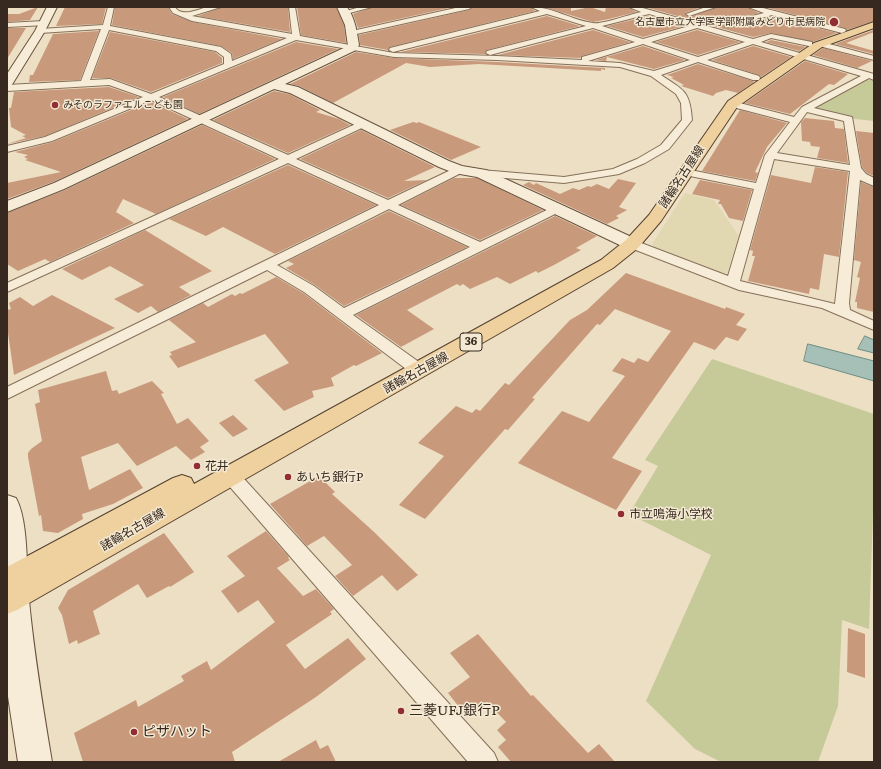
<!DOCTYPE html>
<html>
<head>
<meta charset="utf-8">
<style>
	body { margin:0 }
	#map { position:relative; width:881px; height:769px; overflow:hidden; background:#ecdfc4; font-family:Literata,serif }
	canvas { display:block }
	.frame { position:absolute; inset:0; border:8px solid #37291f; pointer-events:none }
</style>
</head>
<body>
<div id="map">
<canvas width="881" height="769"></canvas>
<div class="frame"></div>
</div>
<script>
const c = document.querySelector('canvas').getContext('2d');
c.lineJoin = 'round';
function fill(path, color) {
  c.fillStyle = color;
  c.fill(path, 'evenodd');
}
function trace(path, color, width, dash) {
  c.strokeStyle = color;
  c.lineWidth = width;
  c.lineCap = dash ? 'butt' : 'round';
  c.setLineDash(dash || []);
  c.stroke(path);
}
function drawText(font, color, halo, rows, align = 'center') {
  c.font = font + ' Literata,"Noto Sans JP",serif';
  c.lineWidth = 3;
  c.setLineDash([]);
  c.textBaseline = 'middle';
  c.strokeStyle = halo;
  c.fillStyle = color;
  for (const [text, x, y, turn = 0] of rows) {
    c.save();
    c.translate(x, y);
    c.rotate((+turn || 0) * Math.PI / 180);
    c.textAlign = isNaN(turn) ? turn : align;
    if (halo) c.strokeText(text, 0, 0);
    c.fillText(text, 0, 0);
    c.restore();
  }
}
fill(new Path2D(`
	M685,193L714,200L739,236L727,273L719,274L656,249L652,244Z`), '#e1d8b2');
fill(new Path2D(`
	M866,80H874V121L855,119L815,109L814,107Z
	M712,359L874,414V483L869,629L842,620L838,706L818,762H721L695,749L646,701L711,555L629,514L658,466L645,460Z`), '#c6ca99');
const water = new Path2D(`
	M865,336L874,340V353L858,349Z
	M808,344L874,361V381L804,361Z`);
fill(water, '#a6bfb7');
trace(water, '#6d8d84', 1);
fill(new Path2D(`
	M38,7L30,20L7,22V14H19Z
	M65,7H106L102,24L56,26Z
	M115,7H168L172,14L192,22L282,39L233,59L232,53L221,46L112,25Z
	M222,7H288L290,32L198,16Z
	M297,7H336L344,25L346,43L301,35Z
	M373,7H453L358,28L353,14Z
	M473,7H530L535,11L390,47L388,50L360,45L359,35L469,10Z
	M544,7H571V11L590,7L605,12L606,7H628L636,12L609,19L593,22Z
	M645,7H701L685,13L689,17L717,7H747L759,13L725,22L724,28H731L772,17L837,33L813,42L771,33L753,37Z
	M765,7H874V21L847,30L845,28Z
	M547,16L580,26L487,50L485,54L401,52Z
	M649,16L684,26L643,37L607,26Z
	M7,28H26L7,59Z
	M593,30L630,42L582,56L580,58L498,55Z
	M697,30L740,42L698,55L656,42Z
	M874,30V32L846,43L874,51V54L835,44Z
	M99,31L80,80L29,82L30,75H33L53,34Z
	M110,32L215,52L222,58V63L151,92L111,78H92Z
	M771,40L806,47L799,51L766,42Z
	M296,42L338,49L199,114L163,97Z
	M643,46L685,60L654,69L607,57L606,61L596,60Z
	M753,46L791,57L761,77L759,75L712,60Z
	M823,48L872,61L857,68L813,55Z
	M356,52L394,58L497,62L605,68V70L601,69V71L479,64L430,67L406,63L333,103L299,86L290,84Z
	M805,61L848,74L834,85L829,84L790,114L745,103Z
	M698,64L753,81L754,82L738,93L726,90L716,93L713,96L681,86L684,85L671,78L674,77L667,75Z
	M109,87L139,97L45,136L7,144L26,138L22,136L26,135L11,127L9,108H11L14,92Z
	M274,91L289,94L320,110L316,112L339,119L350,125L288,153L213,120Z
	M151,102L188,119L53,182L7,199V183L61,172L25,160L28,159L24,157L28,155L15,152L53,142Z
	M740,110L787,123L767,147L755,172L758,173L755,181L702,171Z
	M805,118L834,121L835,128L844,129L848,163L817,158L820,147L811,146L810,142L802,141L801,122Z
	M413,122L417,123L419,122L481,147L451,160L390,130Z
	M202,125L275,159L156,214L123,199L116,212L134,223L50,262L45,259L18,271L7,264V213L65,190Z
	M361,130L435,167L404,181L427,180L388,198L300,159Z
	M856,131L874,133V176L867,173L862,167Z
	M288,165L376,205L275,254L223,227L206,236L169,219Z
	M815,167L848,172L839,257L824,254L819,290L810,288L809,294L748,281L755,256H752L753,251L750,250L771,175L811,183Z
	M454,178H477L543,210L480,240L401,205Z
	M618,179L636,183L619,207L627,210L616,216L619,218L607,224L523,185L529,182L534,185L536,183L560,194L573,188L579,190L588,186L591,187L597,184L609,189Z
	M700,180L752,190L743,221L729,218L721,204H718L720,200L692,194Z
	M861,182L874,187V312L857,308V302H855L860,278L857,277L861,262L854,260Z
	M389,211L467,247L344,306L315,285L286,268L294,264L288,261Z
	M555,216L597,236L576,248L581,250L554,265L538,273L536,271L510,284L497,277L470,289L463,284L460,286L457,284L407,310L434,329L401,347L356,315Z
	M145,230L212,271L179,287L191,295L158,312L151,306L138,313L114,299L144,285L110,266L82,280L62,269Z
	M626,273L725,309L726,307L745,314L736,325L747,329L738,341L726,337L715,350L694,342L612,458L642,471L616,510L518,463L562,411L589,422L625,376L612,371L622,358L634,363L638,358L648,362L671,331L615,309L600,325L597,324L532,398L535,399L508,430L505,429L425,519L399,505L444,456L418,443L456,406L472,413L476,409L480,411L505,383L509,385L570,320L587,310Z
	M276,277L303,293L382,353L356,366L354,365L331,378L334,386L312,391L314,397L284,411L254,380L289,363L265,334L178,368L169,356L172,355L170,352L196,342L169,320L203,303L208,307L232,294L235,296L240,293L242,294Z
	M52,295L115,328L14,375L7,326V310L11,309L9,303L20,297L33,306Z
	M106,371L112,391L117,390L119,394L152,381L164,393L161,394L177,424L188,418L209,441L200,447L205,452L191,460L176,446L137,466L118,443L81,457L89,490L130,469L143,488L113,504L82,514L83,519L58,533L43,531L41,515L39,516L28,457V453L31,449L42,441L35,404L40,402L38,390Z
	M233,415L248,429L233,437L219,423Z
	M319,476L335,492L332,494L373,531L418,575L397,591L382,575L353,596L335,576L352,565L324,536L307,546L270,504Z
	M266,531L289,557L288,558L290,560L277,568L303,596L316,589L334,609L330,612L332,614L286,645L305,669L348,638L366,659L316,697L232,752L235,762H83L74,733L136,700L138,707L184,681L181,676L207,661L211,670L275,622L258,600L238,613L221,591L245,576L227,556Z
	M164,533L194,572L170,587L169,586L147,598L138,584L93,611L100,634L78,644L77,640L69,644L62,615L58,608L68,590Z
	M848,628L865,634V678L847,672Z
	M478,634L531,696L533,695L588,753L599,744L615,762H511L498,747L506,740L497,730L506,722L487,702L467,717L448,693L470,677L450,653Z
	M316,740L320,749L328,745L336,762H278Z`), '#c9997c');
const street = new Path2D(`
	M108,7H114L110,26L221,47L231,54L232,61L287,38L192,21L173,13L169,7H175C182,18 198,9 208,7C213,7 217,7 221,7L192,16L292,34L289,7H295L300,36L394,53L497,56L582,60V57L635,42L593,28L490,55L486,53L487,51L586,26L547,14L393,52L389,50L390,48L540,11L531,7C553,7 571,20 593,23C601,25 631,14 641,12L629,7H639L753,39L771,34L812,42V46H809L771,38L761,42L874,74V80L869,78L814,108L852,117L861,168L866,174L874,178V186L860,180L849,303L850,310L874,321V330L822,308L739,290L628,247L626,244L628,241H636L728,276L754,189L685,175L680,172L685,169L756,183L765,155L790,122L729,106L727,104L729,102L732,101L794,117L802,107L861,76L753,44L707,60L759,76L760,78L759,80H753L698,62L661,75C683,90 690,90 692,120L669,149L645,163L619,174L564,183L481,176L476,173L481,170L564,177L613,169L637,159L661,145L682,120L681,103L676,94L651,76L620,67L497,60L394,57L296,40L159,97L288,155L360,122H366L368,124L366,126L296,159L388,200L455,168H463L464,170L463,172L398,205L480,242L553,207H561L563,209L561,211L353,315L426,367L428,371L426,375L420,376L414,375L304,292L267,270L7,399V387L379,205L288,163L7,292V283L279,159L151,100L52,141L7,152V146L45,137L143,97L109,85L7,91V85L81,81L101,29L40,33L36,31L40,29L103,25ZM649,14L689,26L643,39L602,26ZM697,28L745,42L698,57L651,42ZM109,30L216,51L224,57V64L151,94L110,79L90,80ZM643,44L690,60L654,71L620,63L588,61ZM807,112L844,121L850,165L777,153ZM774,159L850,171L835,304L740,281ZM389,209L470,247L344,308L314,286L277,265Z
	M360,7H372L346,14L343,12Z
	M460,7H472L469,9L352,35L348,33L352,31Z
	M706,7H716L689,16L686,14Z
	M748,7H759L845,29L846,31L842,33L772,15L731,27H725V23L764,13Z
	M44,21L48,23L47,25L7,27V23Z
	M819,42H822L874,56V60L819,46Z
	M230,468L236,470L494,753L498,762H468L224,480L221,475L224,470Z`);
const secondary = new Path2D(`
	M47,7H57L45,31L13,83L11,86L7,87V74L35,31Z
	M337,7H347C355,18 357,32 359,45L356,50L285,84L298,87L449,161L462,166L486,170L638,240L641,244L638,248L632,249L626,248L477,177L454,173L439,167L290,93L274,89L64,189L7,212V201L54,183L348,46L345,25Z
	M7,495L16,498C29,522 26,571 29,600C34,654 43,708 52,762H18L7,690Z`);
const primary = new Path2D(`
	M874,22V28L822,47L737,107L661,221L638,248L613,268L17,610L7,614V567L173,478L182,475L191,478L194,484L601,260L626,240L649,215L728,101L814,43Z`);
trace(street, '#86705b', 2);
trace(secondary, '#68523f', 2);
trace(primary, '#543f2f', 2);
fill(street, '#f7ecd7');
fill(secondary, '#f7ecd7');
fill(primary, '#eed19e');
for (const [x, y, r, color] of [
	[834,22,5,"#922e33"],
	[55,105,4,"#922e33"],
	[197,466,4,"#922e33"],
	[288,477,4,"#922e33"],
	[621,514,4,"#922e33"],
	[401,711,4,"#922e33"],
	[134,732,4,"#922e33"]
]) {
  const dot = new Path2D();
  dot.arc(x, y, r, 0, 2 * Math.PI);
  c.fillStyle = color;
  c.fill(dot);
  trace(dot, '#f4e9d3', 1.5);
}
drawText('10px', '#37291f', '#f4e9d3', [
	["名古屋市立大学医学部附属みどり市民病院",825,22],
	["みそのラファエルこども園",63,105,"left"]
], 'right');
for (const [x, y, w] of [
	[471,342,22]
]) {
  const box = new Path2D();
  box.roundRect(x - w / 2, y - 9, w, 18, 3);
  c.fillStyle = '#f4e9d3';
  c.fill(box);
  trace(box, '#37291f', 1);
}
drawText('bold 11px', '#37291f', null, [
	["36",471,342]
]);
drawText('12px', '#37291f', '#f4e9d3', [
	["諸輪名古屋線",682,177,-57],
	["諸輪名古屋線",416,373,-29],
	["諸輪名古屋線",133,530,-30]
]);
drawText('12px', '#37291f', '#f4e9d3', [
	["花井",205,466],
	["あいち銀行P",296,477],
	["市立鳴海小学校",629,514]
], 'left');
drawText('14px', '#37291f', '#f4e9d3', [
	["三菱UFJ銀行P",409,711],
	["ピザハット",142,732]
], 'left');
</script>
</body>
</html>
